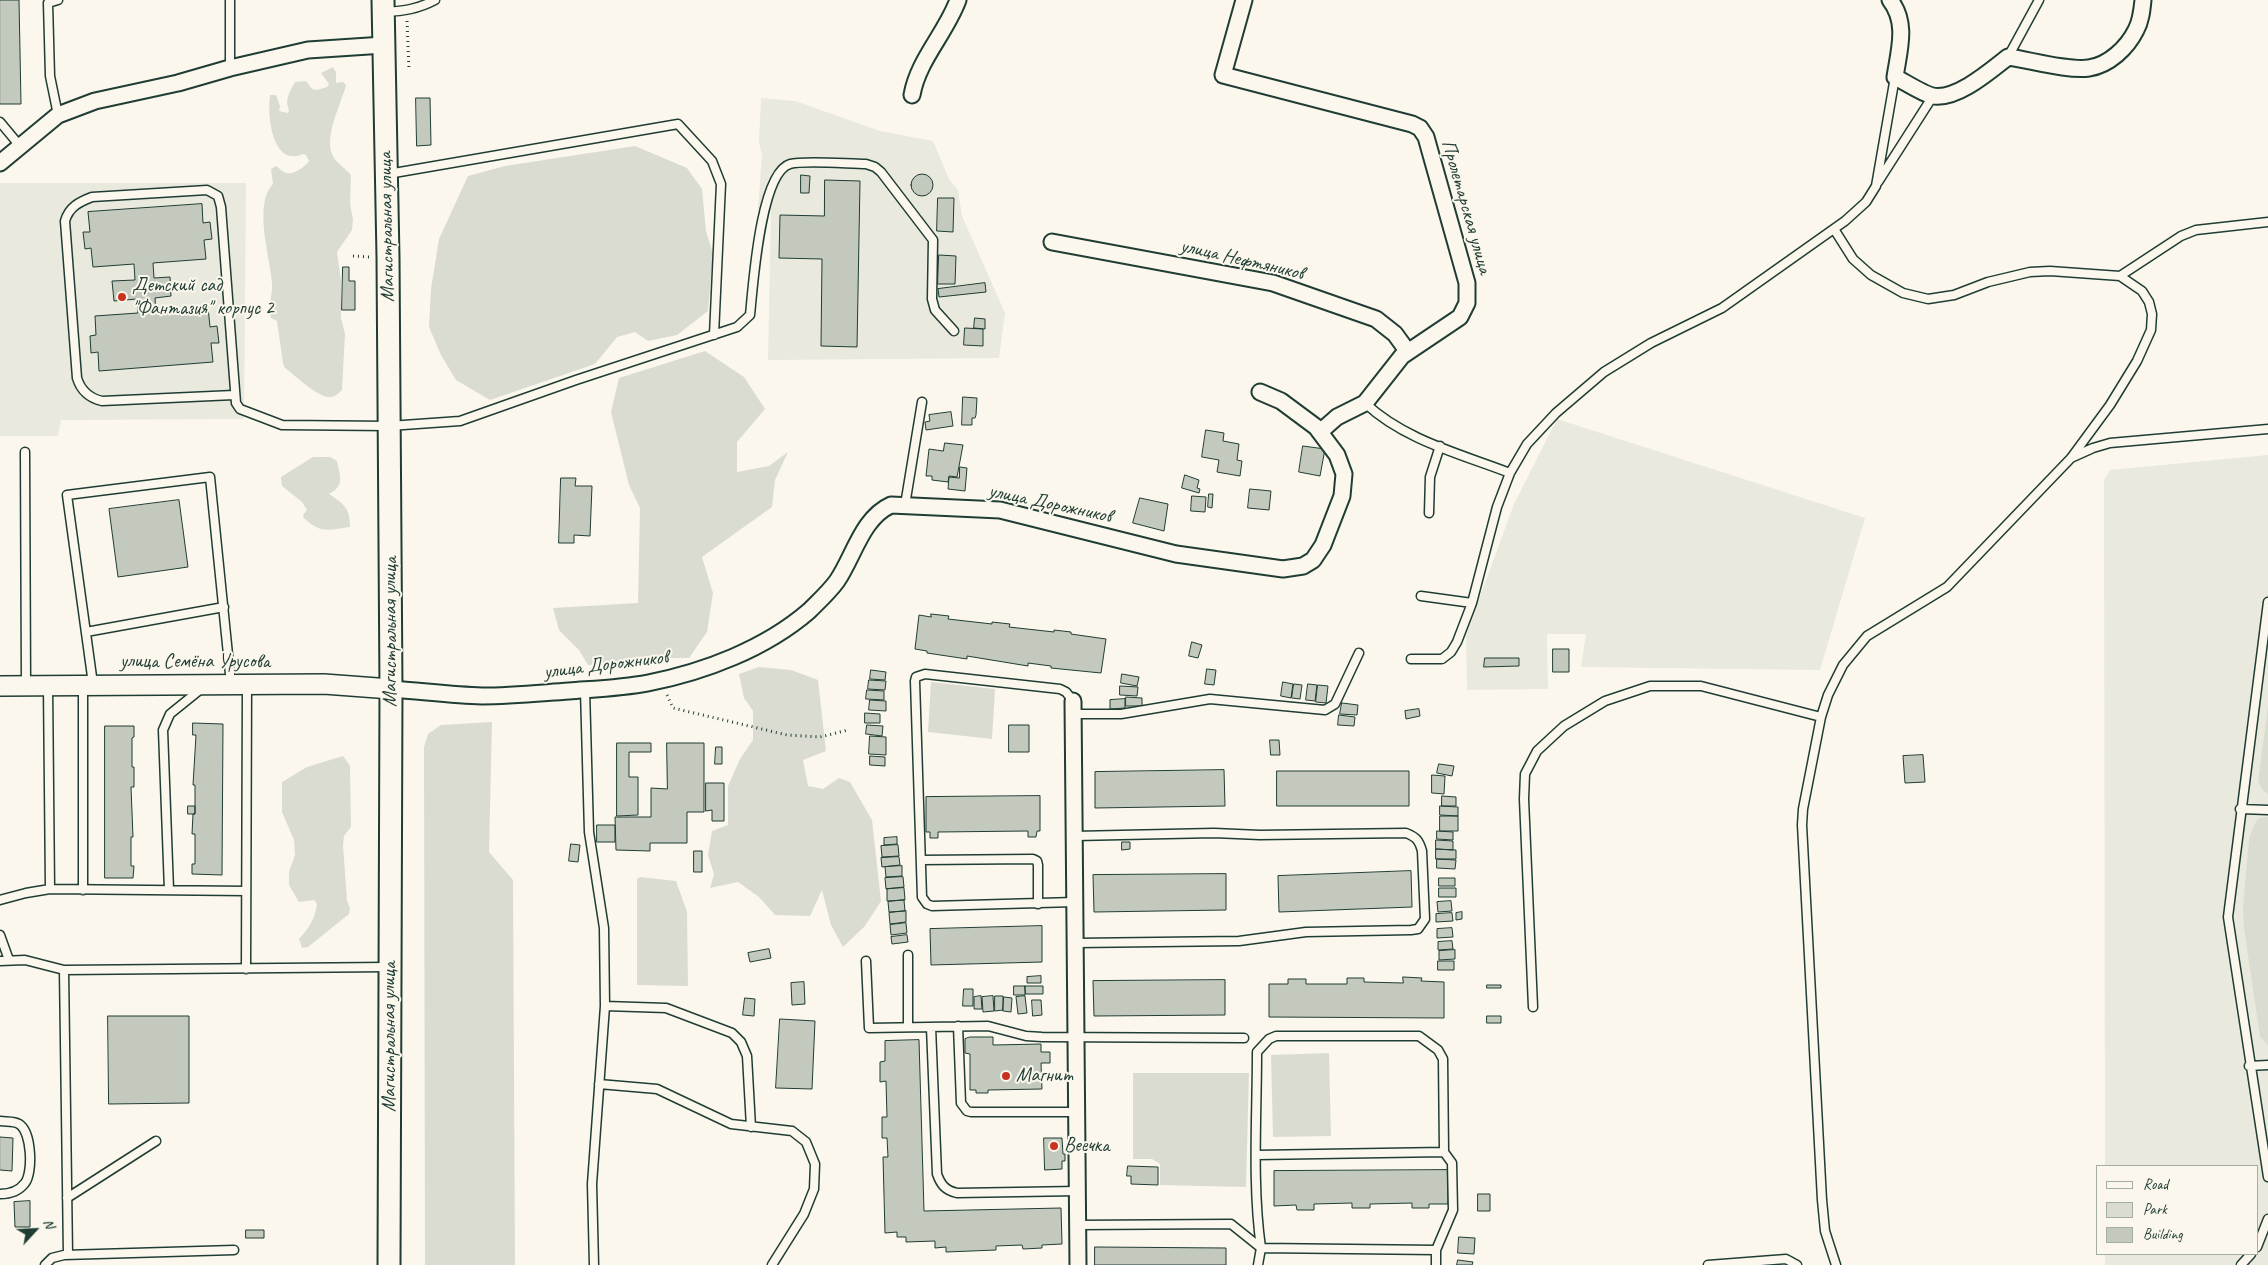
<!DOCTYPE html>
<html>
<head>
<meta charset="utf-8">
<style>
	body { margin:0 }
	#map { position:relative; width:2268px; height:1265px; overflow:hidden; background:#fbf7ec; font-family:Caveat,sans-serif }
	canvas { display:block }
	.legend { position:absolute; left:2096px; top:1165px; width:162px; height:90px; box-sizing:border-box; background:#fbf7ec; border:1px solid #a3ada2; margin:0; padding:6px 9px; list-style:none; font-size:15px; color:#1f3d34 }
	.legend li { display:flex; align-items:center; gap:10px; height:25px }
	.legend b { width:25px; border:1px solid #a3ada2 }
	.north { position:absolute; left:10px; top:1205px; width:50px; height:50px; -webkit-text-stroke:4px #fbf7ec; paint-order:stroke; rotate:65deg; font-size:14px; font-weight:700; line-height:20px; text-align:center; color:#1f3d34 }
	.north::after { content:''; display:block; margin:auto; width:18px; height:22px; background:#1f3d34; clip-path:polygon(50% 0,100% 100%,50% 72%,0 100%) }
</style>
</head>
<body>
<div id="map">
<canvas width="2268" height="1265"></canvas>
<ul class="legend">
<li><b style="height:6px;background:#fbf7ec"></b>Road</li>
<li><b style="height:14px;background:#dbdcd1"></b>Park</li>
<li><b style="height:14px;background:#c4c9be"></b>Building</li>
</ul>
<div class="north">N</div>
</div>
<script>
const c = document.querySelector('canvas').getContext('2d');
c.lineJoin = 'round';
function fill(path, color) {
  c.fillStyle = color;
  c.fill(path, 'evenodd');
}
function trace(path, color, width, dash) {
  c.strokeStyle = color;
  c.lineWidth = width;
  c.lineCap = dash ? 'butt' : 'round';
  c.setLineDash(dash || []);
  c.stroke(path);
}
function drawText(font, color, halo, rows, align = 'center') {
  c.font = font + ' Caveat,sans-serif';
  c.lineWidth = 4;
  c.setLineDash([]);
  c.textBaseline = 'middle';
  c.strokeStyle = halo;
  c.fillStyle = color;
  for (const [text, x, y, turn = 0] of rows) {
    c.save();
    c.translate(x, y);
    c.rotate((+turn || 0) * Math.PI / 180);
    c.textAlign = isNaN(turn) ? turn : align;
    if (halo) c.strokeText(text, 0, 0);
    c.fillText(text, 0, 0);
    c.restore();
  }
}
fill(new Path2D(`
	M761,98L795,101L880,131L933,141L949,179L958,190L962,216L1005,313L999,358L768,360L771,209H758L762,155L759,142Z
	M0,183H246L244,419L61,420L58,436H0Z
	M1557,419L1865,518L1820,670L1581,667L1586,634H1547L1548,689L1467,690L1466,635L1514,504Z
	M2268,455V1265H2105V1254H2257V1166H2105L2104,480L2110,470Z`), '#eae9de');
fill(new Path2D(`
	M333,67L336,72V83L343,82L346,85C341,105 322,139 334,158C338,164 346,169 351,175L350,203L353,220L352,230L337,252L341,281V318L345,334L342,390C338,394 334,398 328,397C315,395 296,376 285,368L283,363L277,321L271,318C267,306 273,295 272,283C270,257 253,204 273,184L271,169L276,166C280,169 284,173 287,173C294,175 306,166 309,161L306,155L303,154C272,168 267,115 270,95H276L280,106L279,111L288,113L289,110C284,99 290,92 295,82L306,81L312,89L317,90L327,87L329,84L321,73Z
	M635,146L687,168L702,189L706,231L713,254L708,311L677,335L648,341L635,332L617,337L595,364L490,400L456,380L441,355L429,327L431,289L439,239L468,176L505,166Z
	M705,351L744,377L765,409L737,442V472L769,466L788,452L775,480L772,507L702,557L713,593L707,632L689,658H662L588,665L579,650L559,630L553,608L638,603L640,508L629,485L611,412L619,378Z
	M313,457H330L337,461C340,476 345,486 329,494C344,504 350,508 350,527C328,530 321,534 304,518L303,515L307,510L302,502L282,486L281,477Z
	M759,667L791,670L818,680L826,751L803,760L808,786L823,789L839,778L850,782L872,820L881,901L865,926L843,947L831,925L822,890L810,916L775,915L759,897L738,882L710,888L714,874L708,855L712,831L728,825V786L740,759L753,740V711L744,698L739,674Z
	M931,682L995,689L992,739L928,732Z
	M2268,706V794L2262,789L2258,781Z
	M492,722L489,852L513,880L515,1265H425L424,747L428,734L441,725Z
	M343,756L350,766L351,827L344,836L343,845L347,901L350,908L349,914L308,947L302,948L299,939C309,928 315,919 317,904L314,900L299,902L289,885V872L295,855L294,840L282,812V782L307,767Z
	M2268,817V1045L2260,1037L2244,928L2243,906L2249,839L2254,825L2259,818Z
	M640,877L676,881L687,912L688,986L637,985V879Z
	M1329,1053L1331,1136L1273,1137L1271,1055Z
	M1133,1073H1249L1246,1187L1160,1185V1164L1152,1159H1133Z`), '#dbdcd1');
const building = new Path2D(`
	M0,0H19L21,104H0Z
	M416,98H430L431,145L417,146Z
	M911 185a11 11 0 1 1 22 0a11 11 0 1 1-22 0Z
	M801,175L810,176L809,193H801Z
	M825,180L860,181L857,347L821,346L822,259L779,258L780,215L824,216Z
	M938,198H954L953,232L937,231Z
	M202,204L203,223L210,222L212,239L204,240L206,259L153,263L154,278L170,277L171,296L155,298L156,312L208,307L210,327L217,326L219,343H211L213,362L99,371L98,352L91,353L90,336L96,335L95,316L138,313L137,299L114,301L112,281L135,280L134,264L93,267L91,248L85,249L83,232H90L88,212Z
	M939,255L956,256L955,284H938Z
	M343,267H349V281H355V310H342Z
	M985,283L986,292L939,297L938,289Z
	M975,318L985,319V329L974,328Z
	M965,328L983,329V346L964,345Z
	M963,397L977,398L976,415L975,418H972V425H962Z
	M951,412L953,426L926,430L925,422L930,421L929,415Z
	M1206,430L1224,433L1223,441L1239,444L1237,460L1242,461L1240,476L1217,472L1219,460L1202,457Z
	M945,443L963,445L957,477L949,476L948,482L932,480V476H926L929,449L943,451Z
	M1303,446L1325,449L1320,476L1299,472Z
	M960,467L967,468L965,491L948,489L949,477L959,478Z
	M1185,475L1199,480L1197,488L1200,489L1199,493L1182,488Z
	M561,478H576L575,486H592L590,536L574,535V543H559Z
	M1250,489L1271,491L1269,510L1248,508Z
	M1209,494H1213L1212,508L1208,507Z
	M1192,496L1206,497L1205,512L1191,511Z
	M1140,498L1168,504L1164,531L1133,523Z
	M179,500L188,567L118,577L109,509Z
	M931,614L949,616L948,619L992,624V622L1010,624L1009,627L1054,632V630L1071,632V634L1106,639L1101,673L1051,668V666L1028,663V666L967,656V659L927,653V651L915,649L919,615L931,617Z
	M1192,642L1202,645L1198,658L1189,656Z
	M1553,649H1569V672H1553Z
	M1485,658H1519V666L1484,667Z
	M1207,669L1216,670L1214,685L1205,684Z
	M871,670L886,672L885,680L870,679Z
	M1122,674L1139,677L1137,686L1121,683Z
	M869,680L886,681L885,690L868,689Z
	M1283,682L1293,684L1291,698L1281,696Z
	M1294,684L1302,685L1300,699L1292,698Z
	M1308,684L1317,685L1315,701L1306,700Z
	M1318,685L1328,686L1326,703L1316,702Z
	M1120,686L1138,687L1137,696L1120,695Z
	M867,690L884,691V700L866,699Z
	M1126,697L1142,698V706H1126Z
	M1125,699V708L1110,709V700Z
	M870,700L886,701V711L869,710Z
	M1342,703L1358,705L1357,715L1340,714Z
	M1419,709L1420,716L1406,719L1405,711Z
	M865,713L880,714V723H865Z
	M1339,715L1355,717L1354,726L1338,725Z
	M193,723L223,724L222,875L192,874V864H195V834H192L193,814H195V785H193L196,735H193Z
	M867,725L883,726L882,736L866,734Z
	M1009,725H1029V752H1009Z
	M105,726H134V737L132,738V767H134V787H131L133,837H131V866H134L133,878H105Z
	M870,736L886,737V755L869,754Z
	M1270,740H1279L1280,755H1271Z
	M617,743H651V752H629V777H638V815L617,816Z
	M667,743H704V812H687V843H650V851L616,850L615,817H651V788L667,789Z
	M716,747H722V764H715Z
	M1923,755L1925,782L1905,783L1903,756Z
	M870,756L885,757V766L870,765Z
	M1439,764L1454,766L1452,776L1437,773Z
	M1224,770L1225,806L1095,808V772Z
	M1277,771H1409V806H1277Z
	M1432,775L1445,776L1444,794L1432,793Z
	M706,783H724V821H712V810L706,811Z
	M1040,796V831H1037L1036,837H1028V831L938,832V838H930V832H926V797Z
	M1442,796L1456,797V806H1442Z
	M188,806H195V814H188Z
	M1440,806L1458,807V816L1440,815Z
	M1440,816H1458V831H1440Z
	M597,825H615V842H597Z
	M1437,831L1453,832V840L1437,839Z
	M897,837V844L884,845V838Z
	M1436,840L1453,841V850L1436,849Z
	M1122,842H1130V849L1122,850Z
	M571,844L580,845L578,862L569,861Z
	M898,845L899,856L882,857L881,846Z
	M1436,849L1456,850V859H1436Z
	M694,851H702V872H694Z
	M899,857L900,865L882,867L881,858Z
	M1437,859L1456,860L1455,869L1437,868Z
	M902,866V876L886,877L885,867Z
	M1411,871L1412,907L1279,912L1278,876Z
	M1226,874V910L1094,912L1093,875Z
	M903,877L904,887L886,889L885,878Z
	M1439,878H1455V886H1439Z
	M904,888L905,900L887,901V889Z
	M1439,888H1456V897H1439Z
	M904,900L905,911L889,912L888,902Z
	M1451,901L1452,911L1438,912L1437,902Z
	M906,911V922L890,924L889,913Z
	M1462,912V919L1456,920V913Z
	M1452,913L1453,921L1436,922V914Z
	M906,923L907,933L891,935L890,925Z
	M1042,926V962L931,965L930,929Z
	M1452,928L1453,937L1437,938V929Z
	M907,935L908,942L892,944L891,937Z
	M1452,941L1453,949L1438,950V942Z
	M769,949L771,958L750,962L748,953Z
	M1455,950V959L1439,960V951Z
	M1438,961H1454V970H1438Z
	M1041,976V983H1027V977Z
	M1403,977L1422,978L1421,981L1444,982V1018L1269,1017V984H1288V979H1306V984H1347V978H1364V982L1403,983Z
	M1225,980V1015L1094,1016L1093,981Z
	M804,982L805,1004L792,1005L791,983Z
	M1487,985H1501V988H1487Z
	M1014,986H1025V995H1014Z
	M1025,986H1043V994H1026Z
	M964,989H973V1006H963Z
	M981,996L982,1009H974V997Z
	M993,996L994,1011L983,1012L982,997Z
	M995,996H1003V1010L995,1011Z
	M1025,996L1027,1013L1018,1014L1016,997Z
	M1004,997L1012,998L1011,1012L1003,1011Z
	M745,998L755,999L754,1016L743,1015Z
	M1032,1000H1041L1042,1015L1033,1016Z
	M108,1016H189V1103L109,1104Z
	M1487,1016H1501V1023H1487Z
	M780,1019L815,1021L812,1089L776,1088Z
	M970,1037H993V1045L1041,1044V1052H1050V1063H1041L1042,1089L988,1090V1093H976V1090H970V1054L965,1053V1039Z
	M919,1040L924,1211L1061,1208L1062,1244L1042,1245V1248L1023,1249L1022,1245L996,1246V1250L946,1252V1247L935,1248V1241L906,1242V1237H897V1232L885,1233L883,1157H888L887,1138H882V1117H887L886,1081L880,1082V1062L885,1061V1041Z
	M0,1137L13,1138L12,1171L0,1170Z
	M1044,1138H1062L1063,1154H1065V1161H1062V1169L1045,1170Z
	M1128,1166L1158,1167V1185L1131,1184V1176H1127Z
	M1448,1170V1204H1429V1208H1412V1203L1370,1204V1208H1352V1203L1314,1204V1210H1297L1296,1205L1274,1206V1171Z
	M1478,1194H1490V1211H1478Z
	M30,1201V1227H15L14,1202Z
	M246,1230H264V1238H246Z
	M1459,1237L1475,1238L1474,1254L1458,1253Z
	M1095,1247L1226,1248V1265H1095Z
	M1458,1260L1473,1262L1472,1265H1457Z`);
fill(building, '#c4c9be');
trace(building, '#1f3d34', 1);
const service = new Path2D(`
	M230,0V68
	M385,12C404,11 418,9 435,0
	M2008,57L2039,0
	M58,115L50,76L48,3L58,0
	M0,122L20,146
	M388,174L678,124L712,161L721,184L714,335
	M1878,182L1933,96
	M1834,229L1853,259L1871,275L1903,293L1928,299L1954,295L1988,282L2030,272L2050,271L2120,276L2181,236L2196,230L2268,222
	M234,395L102,401C89,398 81,391 77,378L65,221C69,207 79,202 92,197L207,190L218,196L221,207L236,403L240,409L282,425L389,426L460,421L576,380L737,327L750,315C753,287 760,173 790,164C805,160 849,164 866,164L875,167L881,172L933,240L932,299L935,310L954,331
	M1365,403C1404,440 1461,454 1510,473
	M25,452L26,686
	M2073,457L2093,448L2110,443L2268,429
	M905,505L922,402
	M1429,513L1430,477L1440,446
	M1421,596L1472,603
	M2268,602L2228,917L2268,1177
	M86,632L224,607
	M1411,659H1442L1451,652L1457,642L1472,603L1497,507L1510,473L1527,444L1556,413L1604,372L1651,343L1722,308L1845,221L1866,202L1876,186L1895,77
	M93,684L67,495L210,477L231,684
	M48,686L50,889
	M585,690L589,832L604,928L605,1006L592,1184L594,1265
	M1073,701L1066,692L1060,689L925,674L916,677L915,681L922,897L927,904L932,906L1075,902
	M1074,714H1121L1210,699L1325,710L1335,704L1359,653
	M2240,809L2268,810
	M1075,836L1214,833L1260,835L1406,833C1416,837 1419,840 1422,851L1425,919L1418,929L1411,930L1306,932L1239,941L1076,943
	M921,860L1033,859L1037,861L1038,865V904
	M83,890V687
	M169,890L163,730L170,714L201,689
	M0,900L26,893L50,889L246,891
	M0,935L9,960
	M908,955V1027
	M0,961L25,960L64,970
	M866,961L869,1028L988,1026L1026,1036L1042,1037L1244,1038
	M246,969L247,684
	M605,1006L666,1008L732,1033L741,1042L747,1056L751,1127
	M1533,1007L1524,799L1525,774L1537,751L1564,726L1605,701L1650,686H1701L1821,717
	M958,1026L961,1103L967,1111L971,1112H1077
	M931,1027L937,1174C941,1185 945,1190 957,1193L1078,1191
	M2249,1066L2268,1065
	M599,1084L657,1089L731,1124L792,1131L806,1142L815,1164L814,1189L804,1214L772,1265
	M0,1121C6,1122 14,1121 19,1124C32,1132 33,1173 25,1183C19,1191 9,1194 0,1194
	M67,1198L156,1141
	M1078,1225L1231,1224L1261,1248C1252,1184 1257,1117 1257,1052L1269,1039L1276,1036H1419L1438,1050L1443,1059L1444,1152L1257,1155
	M2257,1247L2268,1219
	M1436,1250L1453,1210L1452,1163L1444,1152
	M68,1255L64,970L388,967
	M45,1265L52,1258L64,1255L234,1250
	M1258,1265L1261,1248L1436,1250V1265
	M1708,1265L1786,1259L1797,1265
	M1836,1265L1825,1231L1822,1200L1802,825L1803,809L1821,717L1828,695L1843,665L1867,636L1947,587L2071,458L2110,405L2137,361L2151,330L2152,314L2149,302L2142,291L2120,276
	M2241,1265L2251,1254`);
const minor = new Path2D(`
	M1244,0L1223,75L1412,124L1420,128L1426,137L1467,283V303L1460,317L1402,356L1365,403L1337,417L1320,432
	M1890,0C1908,23 1899,50 1895,77C1905,82 1923,94 1933,96C1957,100 1990,71 2008,57C2030,60 2068,71 2089,68C2109,65 2127,48 2136,30C2141,21 2142,10 2143,0
	M912,95C918,60 946,33 958,0
	M0,163L58,115L95,101L178,83L230,68L308,50L384,45
	M1052,242L1273,283L1376,319L1395,334L1408,352
	M391,689C421,691 452,695 482,696C511,696 540,693 569,691C595,689 622,688 648,683C704,672 765,649 809,611C819,601 829,592 837,581C854,556 862,518 891,505L1000,510L1176,554L1283,569L1303,566L1313,560L1323,545L1342,496L1344,474L1337,455L1316,427L1281,401L1260,392
	M1073,701L1078,1265`);
const tertiary = new Path2D(`
	M0,686L324,684L391,689`);
const secondary = new Path2D(`
	M383,0L388,257L391,689L389,1265`);
trace(service, '#1f3d34', 11);
trace(minor, '#1f3d34', 19);
trace(tertiary, '#1f3d34', 22);
trace(secondary, '#1f3d34', 25);
trace(new Path2D(`
	M407,21L409,70
	M353,256L370,257
	M667,695L673,708L787,735L820,737L848,730`), '#1f3d34', 3, [1, 4]);
trace(service, '#fbf7ec', 8);
trace(minor, '#fbf7ec', 15);
trace(tertiary, '#fbf7ec', 19);
trace(secondary, '#fbf7ec', 21);
for (const [x, y, r, color] of [
	[122,297,5,"#c8321e"],
	[1006,1076,5,"#c8321e"],
	[1054,1146,5,"#c8321e"]
]) {
  const dot = new Path2D();
  dot.arc(x, y, r, 0, 2 * Math.PI);
  c.fillStyle = color;
  c.fill(dot);
  trace(dot, '#fbf7ec', 2);
}
drawText('20px', '#1f3d34', '#fbf7ec', [
	["Пролетарская улица",1466,207,74],
	["Магистральная улица",387,227,-91],
	["улица Нефтяников",1242,260,13],
	["улица Дорожников",1050,504,12],
	["Магистральная улица",391,632,-90],
	["улица Семёна Урусова",195,662],
	["улица Дорожников",606,665,-7],
	["Магистральная улица",390,1037,-90]
]);
drawText('20px', '#1f3d34', '#fbf7ec', [
	["Детский сад",132,286],
	["\"Фантазия\" корпус 2",132,309],
	["Магнит",1016,1076],
	["Веечка",1064,1146]
], 'left');
</script>
</body>
</html>
